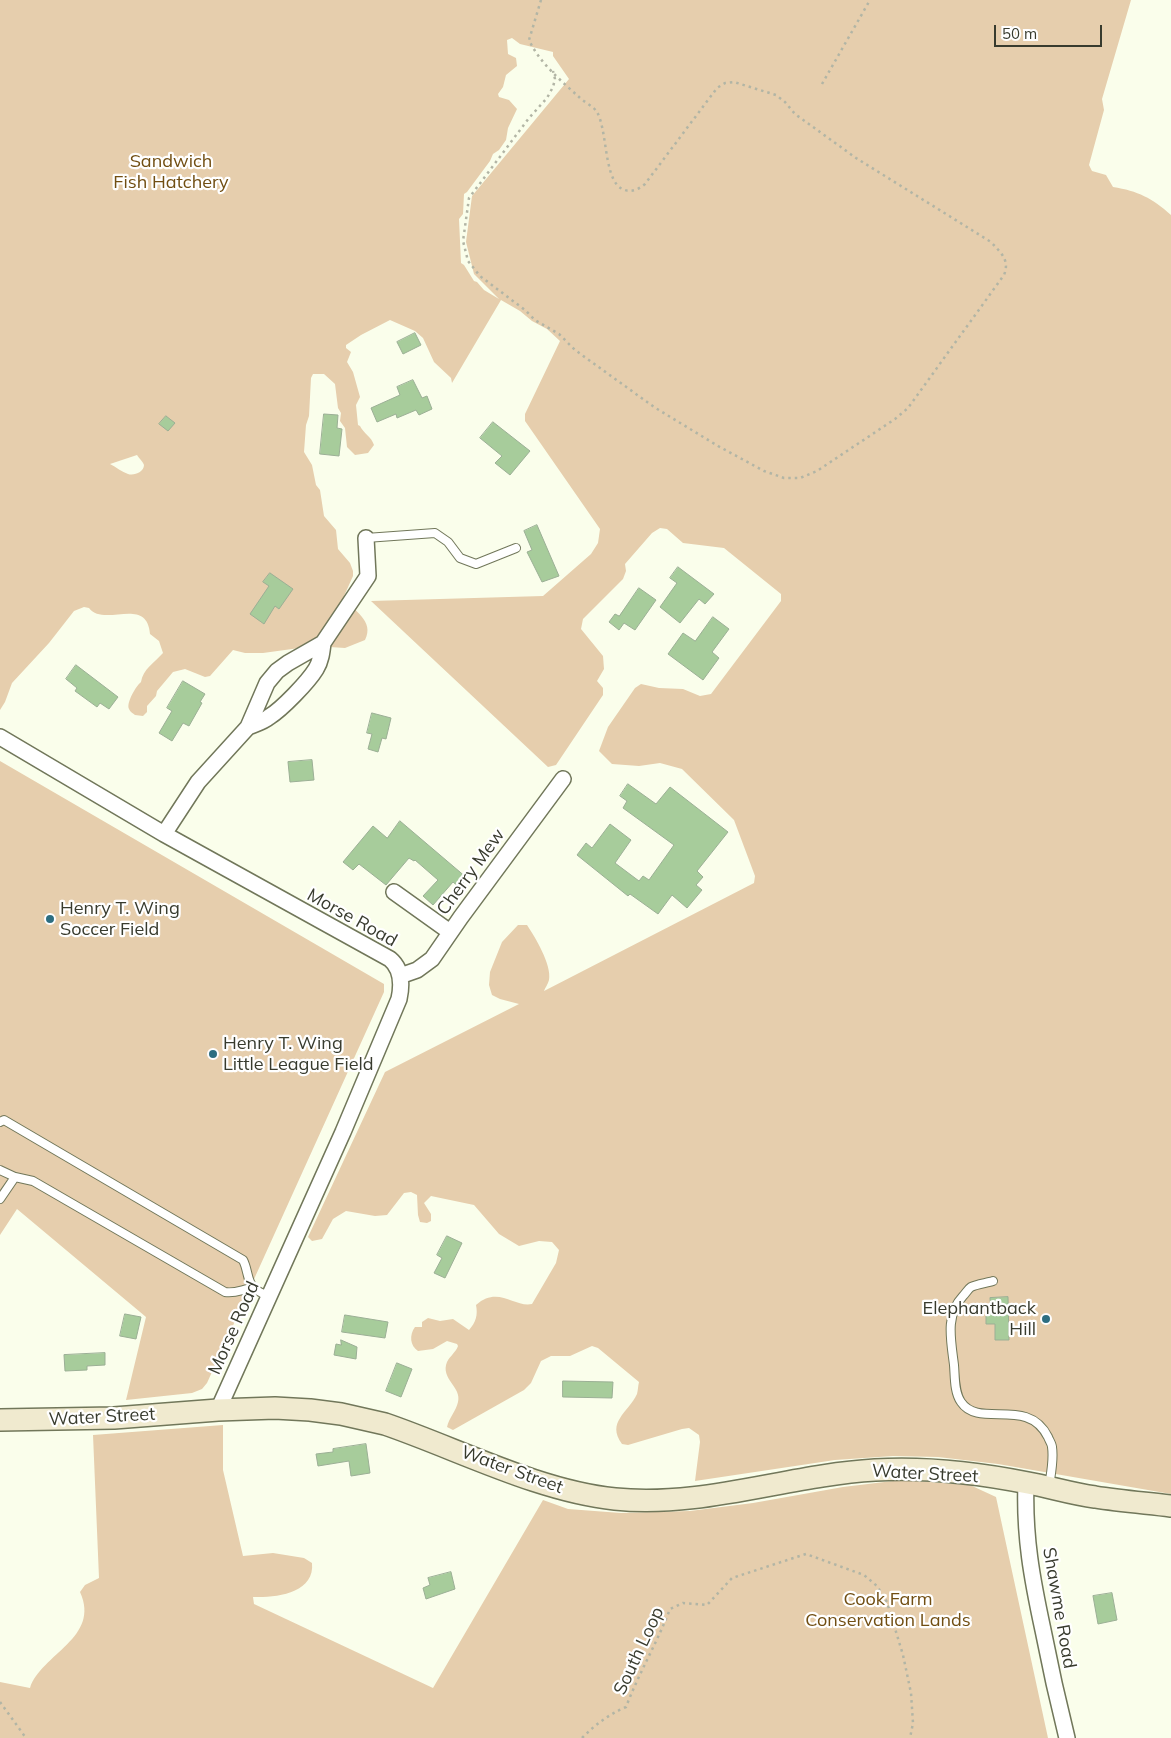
<!DOCTYPE html>
<html>
<head>
<meta charset="utf-8">
<style>
	body { margin:0 }
	#map { position:relative; width:1171px; height:1738px; overflow:hidden; background:#fafeeb; font-family:Mulish,sans-serif }
	canvas { display:block }
	.scale { position:absolute; left:994px; top:25px; width:108px; height:22px; box-sizing:border-box; border:2px solid #383b2e; border-top:0; padding-left:6px; font-size:15px; line-height:18px; white-space:nowrap; color:#383b2e; -webkit-text-stroke:4px #fff; paint-order:stroke }
</style>
</head>
<body>
<div id="map">
<canvas width="1171" height="1738"></canvas>
<div class="scale">50 m</div>
</div>
<script>
const c = document.querySelector('canvas').getContext('2d');
c.lineJoin = 'round';
function fill(path, color) {
  c.fillStyle = color;
  c.fill(path, 'evenodd');
}
function trace(path, color, width, dash) {
  c.strokeStyle = color;
  c.lineWidth = width;
  c.lineCap = dash ? 'butt' : 'round';
  c.setLineDash(dash || []);
  c.stroke(path);
}
function drawText(font, color, halo, rows, align = 'center') {
  c.font = font + ' Mulish,sans-serif';
  c.lineWidth = 4.5;
  c.setLineDash([]);
  c.textBaseline = 'middle';
  c.strokeStyle = halo;
  c.fillStyle = color;
  for (const [text, x, y, turn = 0] of rows) {
    c.save();
    c.translate(x, y);
    c.rotate((+turn || 0) * Math.PI / 180);
    c.textAlign = isNaN(turn) ? turn : align;
    if (halo) c.strokeText(text, 0, 0);
    c.fillText(text, 0, 0);
    c.restore();
  }
}
fill(new Path2D(`
	M0,0H1131L1102,99L1104,110L1089,165L1092,171L1106,175L1113,187C1138,191 1152,198 1171,215V1494L998,1464L938,1457L893,1456L835,1460L695,1481L700,1442L699,1435L689,1428L682,1429L628,1445L622,1444C606,1422 628,1413 637,1394C638,1390 638,1386 639,1382L598,1348L592,1346L570,1356H551L541,1361L531,1383L524,1390L453,1430L447,1427C449,1418 456,1411 458,1402C462,1387 440,1379 447,1362C450,1356 456,1352 458,1346L457,1344L447,1341L433,1349L418,1351C410,1346 409,1335 415,1327H422V1322L428,1318L440,1321L453,1319L469,1330C476,1322 478,1315 476,1305C498,1285 515,1308 532,1304L556,1263L559,1250L552,1242L539,1241L519,1246L499,1234L474,1205L431,1196L424,1203L431,1214V1221L427,1223L420,1222L418,1215L417,1195L411,1192L404,1193L387,1215L375,1216L346,1211L333,1219L322,1239L312,1241L308,1237L385,1072L519,1004L500,999L492,995L489,985L490,972L502,942L518,925H527C535,937 552,965 549,980C548,984 545,988 544,991L754,883L755,876L734,820L682,769L660,763L639,766L612,764L599,751L608,727L635,688L641,684L659,688L683,689L700,696L711,694L781,601V594L724,548L683,543L667,529L660,528L652,533L625,564L626,571L623,579L583,619L581,629L603,656L604,669L597,681L603,688V695L556,765L548,767L371,601L543,596L591,554L598,543L600,529L525,421V414L560,341L547,329L532,321L520,311L501,300L452,383L451,378L434,362L423,338L415,331L390,320L361,335L346,345V348L351,352L347,362L353,372L360,397L356,405L358,425L360,426C364,434 371,436 374,445L368,453L355,455L347,447L345,428L340,421L341,413L338,408L335,384L324,374H313L311,378L309,416L306,425L304,452L312,465L316,485L320,490L324,516L336,530L338,549L350,563L353,571V576L344,596C353,612 375,620 365,640L345,648L314,646L263,653H245L233,650L210,676L205,677L185,669L173,672L157,691L156,696L147,706V712L143,716L135,715C133,713 130,712 129,709C126,703 136,686 141,682C143,669 154,663 163,653L159,641L150,634C147,595 104,628 89,608L84,607L74,611L49,643L12,683L5,702L0,710ZM512,38L520,44L553,52V56L569,79L472,196L466,242L474,274L499,299L484,290L477,282L474,281L464,265L461,263L459,219L463,214L464,194L467,192L490,161L493,154L499,150L506,140L508,128L517,109L509,100L499,97L498,94L503,87L506,75L517,66L516,58L508,54L507,40ZM137,455C139,458 143,462 144,465C144,472 134,476 128,474C122,472 116,467 110,464Z
	M0,761L384,984V992L207,1383L202,1389L192,1393L126,1400L146,1317L17,1209L0,1235Z
	M223,1425V1470L243,1556L273,1553L304,1558L312,1563C315,1593 276,1598 253,1597L254,1604L433,1688L543,1500L568,1509L621,1513L690,1511L753,1503L843,1487L901,1480L970,1485L996,1497L1048,1738H0V1682L30,1688C41,1654 101,1638 80,1592L85,1585L99,1578L93,1435Z`), '#e6cead');
const building = new Path2D(`
	M415,333L421,345L403,354L397,342Z
	M413,380L422,398L427,396L432,409L419,415L416,410L397,418L396,414L377,422L371,408L400,395L397,387Z
	M324,414L338,415L337,428L342,429L339,456L320,454Z
	M166,416L175,423L168,431L159,424Z
	M493,422L530,451L510,475L495,463L502,456L480,438Z
	M537,525L559,576L542,582L527,552L532,550L524,531Z
	M678,567L714,594L705,604L699,599L680,623L660,607L677,583L670,578Z
	M270,573L293,589L279,609L275,606L264,624L250,614L269,586L263,582Z
	M639,588L656,600L635,630L624,623L619,630L609,622L615,614L619,616Z
	M713,617L729,629L712,652L719,658L703,680L668,654L683,633L695,641Z
	M76,665L118,697L109,709L100,703L97,707L75,691L77,688L66,679Z
	M183,681L205,694L200,702L202,703L189,726L183,723L172,741L159,733L172,711L167,708Z
	M372,713L391,718L386,739L382,738L378,752L368,749L372,734L367,733Z
	M312,760L314,780L290,782L288,762Z
	M628,784L656,804L670,787L728,832L697,871L703,877L696,885L702,890L687,908L672,895L658,914L630,894L628,896L577,855L586,843L592,848L610,824L631,840L615,863L639,881L643,876L649,880L674,845L623,808L627,801L620,796Z
	M400,821L467,878L459,887L453,882L433,905L423,896L438,880L415,860L414,861L409,858L386,885L359,864L353,870L343,862L373,826L387,838Z
	M447,1236L462,1243L445,1278L434,1273L442,1258L437,1255Z
	M1008,1297L1009,1340H995V1324H986V1313H991L990,1298Z
	M125,1314L141,1317L136,1339L120,1336Z
	M345,1315L388,1322L385,1338L342,1332Z
	M341,1340L357,1347L356,1359L334,1355L336,1344L341,1345Z
	M105,1353V1365L87,1366V1370L65,1371L64,1355Z
	M397,1363L412,1369L401,1397L386,1391Z
	M563,1381L613,1382L612,1398L563,1397Z
	M366,1444L370,1473L351,1476L349,1461L318,1466L316,1454L333,1452V1449Z
	M451,1572L455,1589L426,1599L423,1588L430,1585L428,1578Z
	M1112,1593L1117,1620L1098,1624L1093,1596Z`);
fill(building, '#a7cc9b');
trace(building, '#9baf95', 1);
const service = new Path2D(`
	M366,538L435,533L448,542L460,558L476,564L516,548
	M0,1122L4,1120L243,1260C248,1269 247,1282 254,1288C258,1292 265,1294 269,1297
	M0,1170L15,1177L0,1199
	M15,1177L33,1181L225,1292C235,1294 243,1289 253,1288
	M993,1281C987,1283 977,1284 971,1287C968,1289 966,1293 963,1296C945,1315 951,1340 954,1365C955,1376 954,1392 961,1402C979,1429 1028,1396 1048,1437C1049,1440 1052,1444 1052,1447C1054,1460 1051,1473 1049,1486`);
const minor = new Path2D(`
	M248,727C255,724 263,722 269,717C282,709 308,682 316,669C321,661 322,652 323,643
	M0,737L164,834L390,959C402,969 402,985 399,999L343,1132L218,1410
	M164,834L198,782L248,727L267,683L277,671L288,663L323,643L368,576L366,538
	M394,892L450,932
	M400,976L417,970L432,959L461,917L563,779
	M1026,1483C1024,1536 1032,1579 1043,1630C1050,1666 1058,1702 1067,1738`);
const secondary = new Path2D(`
	M0,1420L114,1418L218,1410L275,1408L310,1410L341,1414L385,1424C458,1449 538,1491 615,1499C703,1508 788,1475 875,1470C925,1467 978,1473 1028,1483C1050,1487 1072,1494 1095,1497C1120,1501 1146,1503 1171,1506`);
trace(service, '#71775a', 10);
trace(minor, '#71775a', 18);
trace(secondary, '#71775a', 24);
trace(new Path2D(`
	M541,0L529,40C539,62 561,81 579,97C584,102 593,106 597,112C607,130 604,171 618,186C627,194 637,191 645,184L717,88L725,83L734,82L776,95L785,102L795,114L856,158L991,242C1001,253 1010,260 1004,275L908,408L895,419L817,471L800,478H784L764,471L718,446L654,407L575,350L559,334L535,320L525,310L480,276L468,261L463,241L469,198L529,118L547,98L553,87L555,79L553,71
	M822,84L870,0
	M0,1702L26,1738
	M582,1738C596,1724 608,1715 626,1707C639,1673 657,1643 670,1609L683,1603L707,1605L732,1578L806,1554L864,1575L877,1586L887,1602L903,1655L911,1693L913,1723L910,1738`), '#b2b5a5', 2.5, [2.5, 4]);
trace(service, '#fff', 8);
trace(minor, '#fff', 15);
trace(secondary, '#f0eacf', 21);
for (const [x, y, r, color] of [
	[50,919,5,"#2d6e81"],
	[213,1054,5,"#2d6e81"],
	[1046,1319,5,"#2d6e81"]
]) {
  const dot = new Path2D();
  dot.arc(x, y, r, 0, 2 * Math.PI);
  c.fillStyle = color;
  c.fill(dot);
  trace(dot, '#fff', 2);
}
drawText('18px', '#714e12', '#fff', [
	["Sandwich",171,162],
	["Fish Hatchery",171,183],
	["Cook Farm",888,1600],
	["Conservation Lands",888,1621]
]);
drawText('18px', '#383b2e', '#fff', [
	["Cherry Mew",471,872,-54],
	["Morse Road",352,918,29],
	["Morse Road",234,1328,-66],
	["Water Street",102,1417,-3],
	["Water Street",512,1470,20],
	["Water Street",925,1474,3],
	["Shawme Road",1059,1608,80],
	["South Loop",639,1651,-65]
]);
drawText('18px', '#383b2e', '#fff', [
	["Henry T. Wing",60,909],
	["Soccer Field",60,930],
	["Henry T. Wing",223,1044],
	["Little League Field",223,1065],
	["Elephantback",1036,1309,"right"],
	["Hill",1036,1330,"right"]
], 'left');
</script>
</body>
</html>
